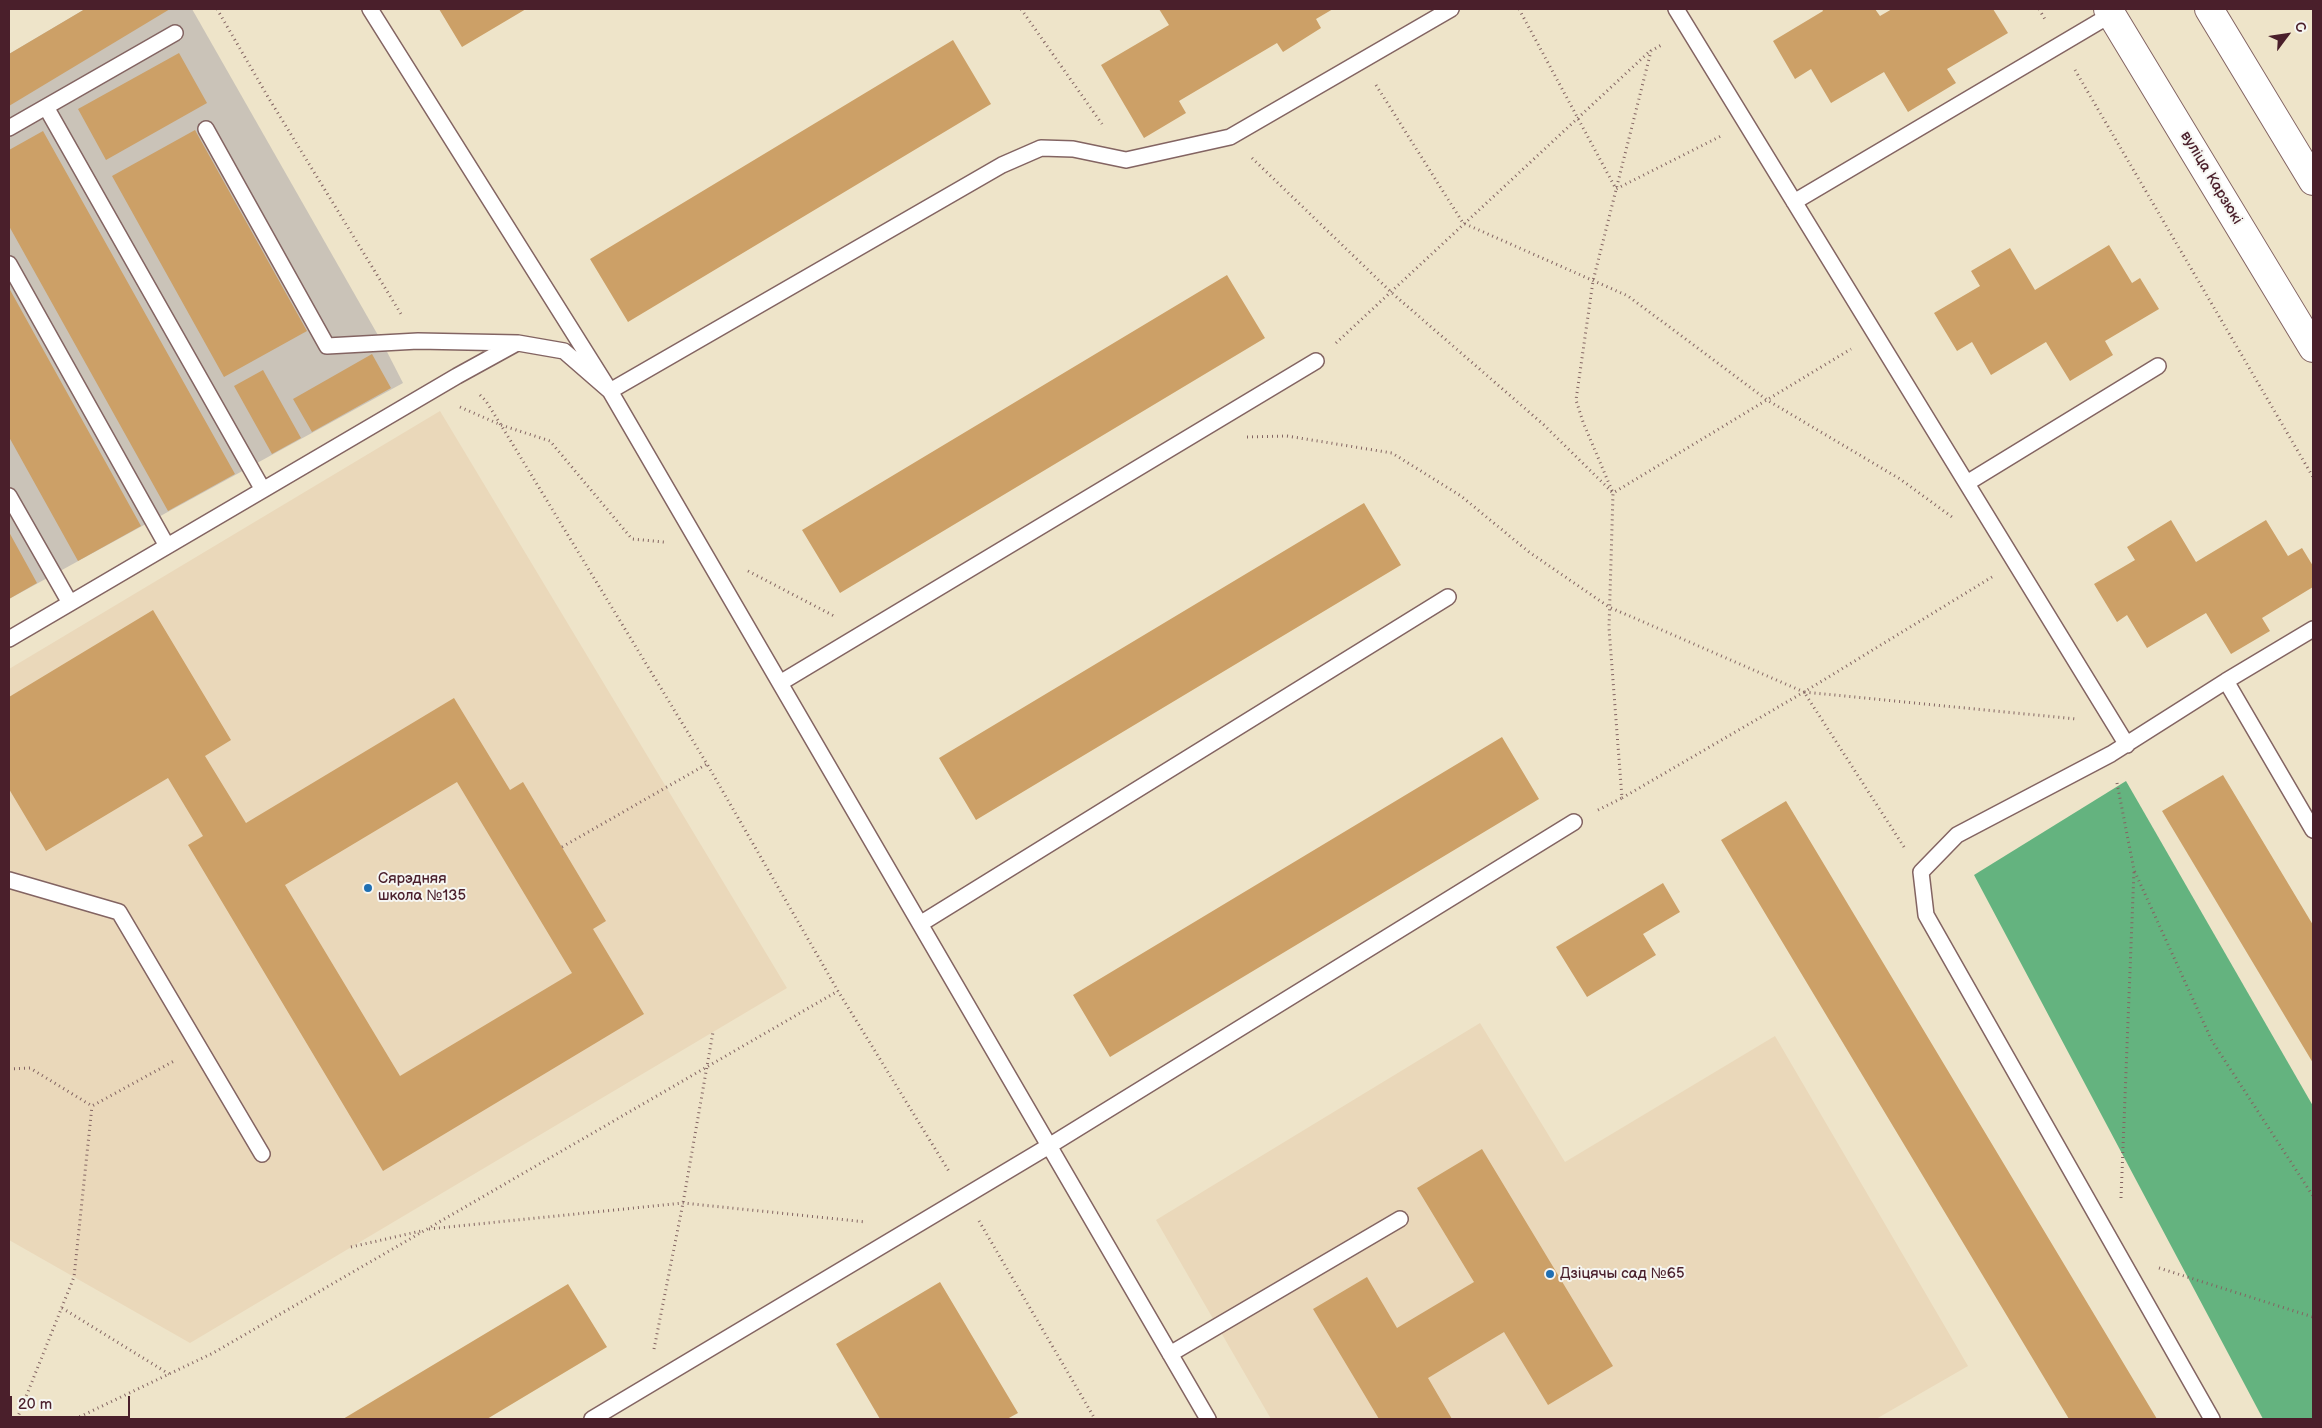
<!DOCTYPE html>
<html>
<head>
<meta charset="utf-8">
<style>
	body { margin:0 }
	#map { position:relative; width:2322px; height:1428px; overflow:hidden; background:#eee4c9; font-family:"Balsamiq Sans",sans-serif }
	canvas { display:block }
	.frame { position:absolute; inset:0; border:10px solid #4a1f2b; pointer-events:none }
	.north { position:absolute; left:2262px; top:10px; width:50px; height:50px; -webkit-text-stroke:4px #f6f6f2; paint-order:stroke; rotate:59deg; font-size:14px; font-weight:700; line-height:20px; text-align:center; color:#4a1f2b }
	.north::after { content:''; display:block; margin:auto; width:18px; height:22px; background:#4a1f2b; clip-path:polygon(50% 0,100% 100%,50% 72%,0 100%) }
	.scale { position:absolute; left:10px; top:1396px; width:120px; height:22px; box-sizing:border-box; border:2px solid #4a1f2b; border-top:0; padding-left:6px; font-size:15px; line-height:18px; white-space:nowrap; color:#4a1f2b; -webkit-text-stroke:4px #f6f6f2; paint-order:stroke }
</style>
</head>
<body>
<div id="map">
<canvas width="2322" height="1428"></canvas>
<div class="frame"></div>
<div class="north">С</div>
<div class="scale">20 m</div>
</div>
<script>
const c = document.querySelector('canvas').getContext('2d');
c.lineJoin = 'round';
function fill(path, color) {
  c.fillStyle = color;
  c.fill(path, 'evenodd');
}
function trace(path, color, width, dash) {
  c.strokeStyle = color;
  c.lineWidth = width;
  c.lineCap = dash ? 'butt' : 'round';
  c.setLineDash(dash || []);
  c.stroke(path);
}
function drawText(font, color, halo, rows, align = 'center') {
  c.font = font + ' "Balsamiq Sans",sans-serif';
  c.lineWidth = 4;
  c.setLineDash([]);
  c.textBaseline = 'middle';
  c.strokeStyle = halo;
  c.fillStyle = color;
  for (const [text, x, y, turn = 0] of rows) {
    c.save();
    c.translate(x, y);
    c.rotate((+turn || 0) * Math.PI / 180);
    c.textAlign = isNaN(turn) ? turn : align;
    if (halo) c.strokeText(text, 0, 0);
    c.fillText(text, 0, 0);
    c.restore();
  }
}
fill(new Path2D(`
	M440,411L787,988L190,1343L9,1240V669Z
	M1480,1023L1565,1162L1775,1036L1968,1366L1876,1419H1271L1156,1220Z`), '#ead8ba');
fill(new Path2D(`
	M85,9H192L383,344L403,383L9,599V54Z`), '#cac3b8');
fill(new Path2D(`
	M2126,781L2313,1106V1419H2263L1974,875Z`), '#64b37f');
fill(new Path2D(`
	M85,9H170L9,106V54Z
	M439,9H526L462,47Z
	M1159,9H1333L1316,19L1321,28L1283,52L1277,43L1179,101L1186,113L1144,138L1101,65L1169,25Z
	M1822,9H1875L1880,16L1892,9H1993L2008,33L1947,69L1956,83L1908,112L1884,72L1831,103L1811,69L1795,79L1773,41L1823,11Z
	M953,40L991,104L628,322L590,259Z
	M179,53L207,103L106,160L78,109Z
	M195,130L307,331L224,377L112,176Z
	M43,131L235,474L168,511L9,226V150Z
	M2109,245L2132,283L2140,278L2159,309L2105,341L2113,355L2070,381L2046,342L1991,375L1972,342L1957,351L1934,313L1980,286L1971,271L2010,248L2035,290Z
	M1227,275L1265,338L840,593L802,530Z
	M9,288L141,526L78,561L9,437Z
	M372,354L391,388L312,432L293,399Z
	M263,370L301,438L272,454L234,386Z
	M1364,503L1401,565L976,820L939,758Z
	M2171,520L2196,562L2266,520L2288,556L2302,548L2313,566V587L2262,618L2270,631L2231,654L2206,613L2147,648L2127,615L2117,622L2094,584L2135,560L2127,547Z
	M9,532L37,583L9,599Z
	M153,610L231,740L205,756L246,823L454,698L510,790L523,782L606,921L593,929L644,1014L383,1171L188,845L203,836L168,778L46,851L9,789V697ZM457,782L572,973L400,1076L285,885Z
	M1502,737L1539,799L1110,1057L1073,995Z
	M2223,775L2313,925V1063L2162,811Z
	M1786,801L2157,1419H2069L1721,840Z
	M1663,883L1680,912L1643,934L1656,955L1587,997L1556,947Z
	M1482,1149L1613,1366L1548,1405L1504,1332L1428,1378L1452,1419H1379L1313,1309L1367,1277L1397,1328L1474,1282L1417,1188Z
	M940,1282L1018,1413L1007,1419H880L836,1344Z
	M568,1284L607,1347L487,1419H343Z`), '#cca067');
const service = new Path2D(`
	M370,9L610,391L1208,1419
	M1676,9L2127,745
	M46,107L263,490
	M9,128L175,33
	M206,129L327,346L418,341L518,343L564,351L610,391L1002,165L1041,148L1073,149L1126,160L1230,137L1451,9
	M1794,202L2112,14
	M9,264L167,546
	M1967,483L2158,366
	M9,496L70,603
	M9,639L457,376L517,343
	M2226,681L2313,830
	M780,683L1316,361
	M9,880L119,912L262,1154
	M920,924L1448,597
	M1170,1354L1400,1219
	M592,1419L1049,1146L1574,822
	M2212,1419L1926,915L1921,872L1957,835L2111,754L2226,681L2313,629`);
const tertiary = new Path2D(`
	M2108,9L2313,348
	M2209,9L2313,181`);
trace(service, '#836462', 18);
trace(tertiary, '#836462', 30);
trace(new Path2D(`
	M217,9L268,97L401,314
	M1021,9L1102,124
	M1519,9L1616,189L1721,136
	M2039,9L2046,21
	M2075,70L2313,477
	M1376,85L1463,223L1628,296L1767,400L1900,479L1952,517
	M1252,158L1392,293L1544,425L1613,493L1583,422L1576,400L1593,281L1651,51L1663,44
	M1336,343L1650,51
	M480,395L486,401L501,425L707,764L838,991L950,1173
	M460,407L501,425L550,441L632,539L664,542
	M1247,437L1287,436L1392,453L1461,496L1529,552L1609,607L1804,692L1992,577
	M748,571L836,617
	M2117,783L2134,870L2212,1041L2313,1196
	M1622,798L1804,692
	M1598,810L1622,798L1609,628L1613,493L1851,349
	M562,847L707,764
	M1904,847L1804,692L2076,719
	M9,1069L30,1068L92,1106L174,1061
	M2121,1198L2134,870
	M979,1221L1095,1419
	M429,1229L683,1203L866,1222
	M351,1247L421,1231
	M2159,1268L2313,1317
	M62,1308L169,1374
	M654,1349L683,1203L713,1032
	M17,1419L74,1277L92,1106
	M75,1419L213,1353L838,991`), '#836462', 3, [1, 4]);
trace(service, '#fff', 15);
trace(tertiary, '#fff', 28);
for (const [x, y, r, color] of [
	[368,888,5,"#1f6fb2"],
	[1550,1274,5,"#1f6fb2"]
]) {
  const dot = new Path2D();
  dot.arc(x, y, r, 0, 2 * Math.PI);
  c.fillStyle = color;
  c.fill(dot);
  trace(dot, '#f6f6f2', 2);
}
drawText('15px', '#4a1f2b', '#f6f6f2', [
	["вуліца Карзюкі",2211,178,59]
]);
drawText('15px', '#4a1f2b', '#f6f6f2', [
	["Сярэдняя",378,879],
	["школа №135",378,896],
	["Дзіцячы сад №65",1560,1274]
], 'left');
</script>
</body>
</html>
